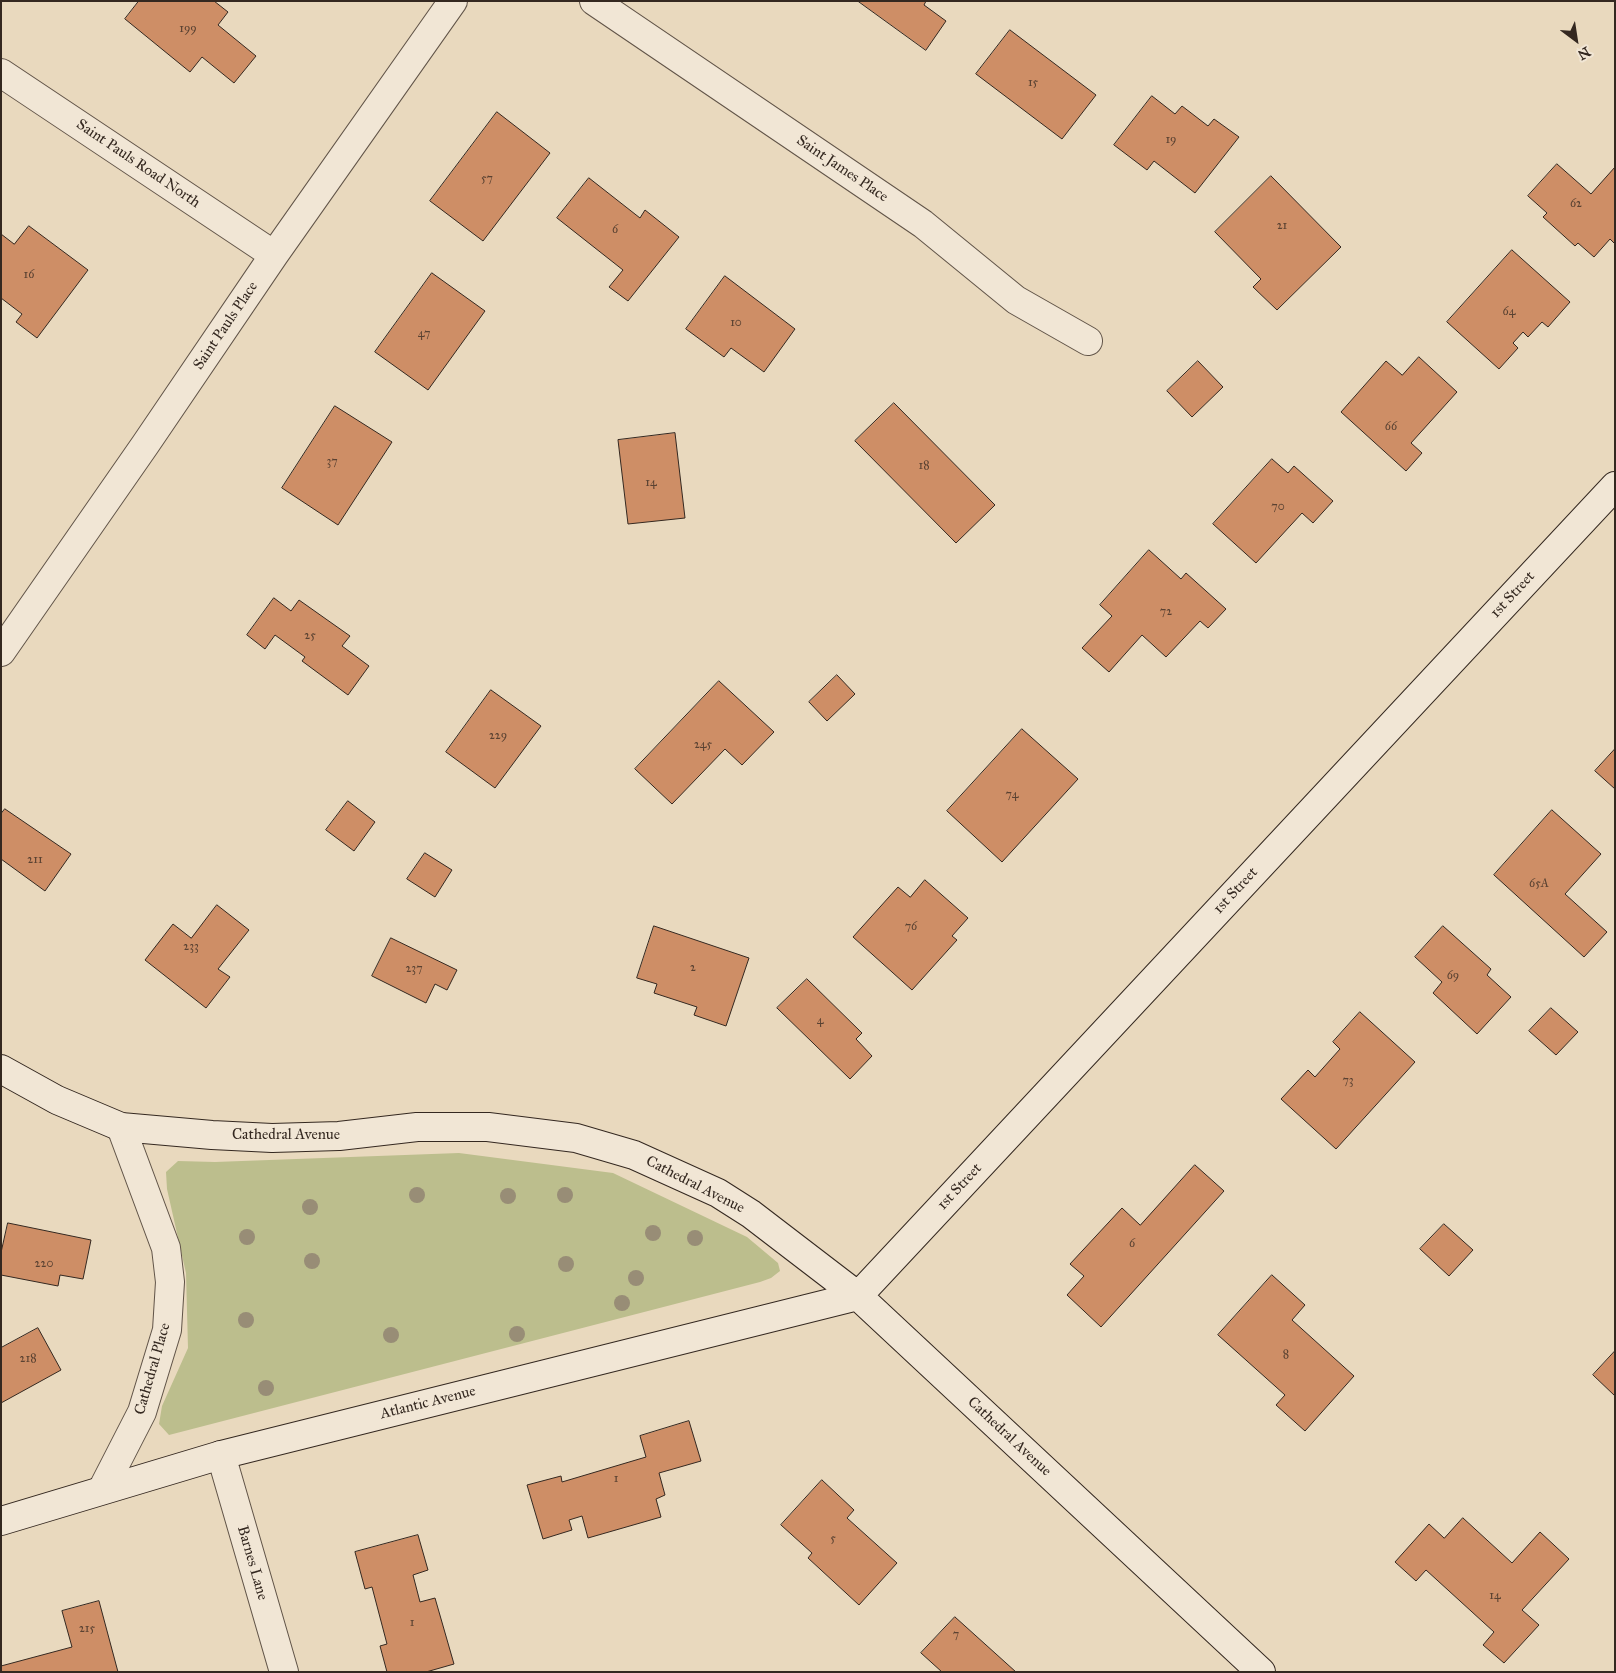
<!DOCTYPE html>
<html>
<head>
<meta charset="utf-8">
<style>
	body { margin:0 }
	#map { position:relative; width:1616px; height:1673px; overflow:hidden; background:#e9d9be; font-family:"IM FELL Great Primer",serif }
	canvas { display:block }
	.frame { position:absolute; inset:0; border:2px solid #342820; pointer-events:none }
	.north { position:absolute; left:1551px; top:15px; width:50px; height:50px; -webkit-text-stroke:4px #f1e6d5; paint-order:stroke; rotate:149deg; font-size:14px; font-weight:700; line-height:20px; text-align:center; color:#342820 }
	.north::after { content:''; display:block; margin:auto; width:18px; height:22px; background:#342820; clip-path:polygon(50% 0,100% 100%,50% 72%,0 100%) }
</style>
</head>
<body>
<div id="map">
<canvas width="1616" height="1673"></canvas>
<div class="frame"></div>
<div class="north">N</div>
</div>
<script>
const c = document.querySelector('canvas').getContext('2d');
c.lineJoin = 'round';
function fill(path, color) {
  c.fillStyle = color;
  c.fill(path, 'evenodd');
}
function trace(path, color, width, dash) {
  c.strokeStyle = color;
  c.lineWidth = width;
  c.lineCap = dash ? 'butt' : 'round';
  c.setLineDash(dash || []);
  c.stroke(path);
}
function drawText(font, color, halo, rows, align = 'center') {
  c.font = font + ' "IM FELL Great Primer",serif';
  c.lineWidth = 4;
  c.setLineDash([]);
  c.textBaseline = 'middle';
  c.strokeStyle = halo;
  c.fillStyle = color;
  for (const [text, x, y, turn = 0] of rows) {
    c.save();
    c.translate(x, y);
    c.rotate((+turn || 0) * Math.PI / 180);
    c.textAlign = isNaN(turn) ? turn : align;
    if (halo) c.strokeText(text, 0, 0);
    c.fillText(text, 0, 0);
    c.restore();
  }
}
fill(new Path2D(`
	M459,1153L613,1173L747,1237L778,1263L780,1271L771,1278L760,1282L169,1435L159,1424L162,1406L188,1348L186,1273L167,1189L166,1172L178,1161L215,1162Z`), '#bcbe8d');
const building = new Path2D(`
	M139,1H214L228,12L218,25L256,56L234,83L202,57L190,72L125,19Z
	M858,1H926L924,5L946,21L926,50Z
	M1010,30L1096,95L1062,139L976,74Z
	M1152,96L1175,114L1182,106L1208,126L1214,119L1239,137L1195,193L1154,161L1147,170L1114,145Z
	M497,112L550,153L483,241L430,201Z
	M1557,164L1591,194L1615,167V244L1610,239L1594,257L1578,243L1575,246L1543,217L1547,213L1528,196Z
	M1271,176L1341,247L1277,310L1253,287L1261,279L1215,232Z
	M589,178L640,218L645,210L679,237L628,301L609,287L623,270L557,218Z
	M29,226L88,270L37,338L16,322L22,314L1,298V234L14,244Z
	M1512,250L1570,302L1548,327L1542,322L1528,337L1523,332L1513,343L1518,348L1499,369L1447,322Z
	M432,273L485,311L428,390L375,352Z
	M725,276L795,329L764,372L731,348L724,357L686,329Z
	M1419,357L1457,392L1411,443L1422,453L1406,471L1341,412L1386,361L1402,375Z
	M1198,361L1223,387L1192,417L1167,391Z
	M894,403L995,505L956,543L855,441Z
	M335,406L392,442L338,525L282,488Z
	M675,433L685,518L628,524L618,440Z
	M1272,459L1288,473L1294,466L1333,501L1313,523L1302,513L1256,563L1213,524Z
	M1149,550L1181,579L1186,573L1226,609L1208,628L1200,621L1166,657L1142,635L1109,672L1082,648L1112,616L1100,605Z
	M274,598L291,611L299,600L350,636L342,646L369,666L348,695L302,661L305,657L275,635L265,649L247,635Z
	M837,675L855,694L827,721L809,702Z
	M719,681L774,732L742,765L725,749L672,804L635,769Z
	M491,690L541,726L495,788L446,752Z
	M1022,729L1078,779L1002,862L947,811Z
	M1615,749V789L1595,771Z
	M348,801L375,822L354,851L326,830Z
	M5,809L71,854L45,891L1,859V814Z
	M1552,810L1601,854L1565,894L1607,932L1584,957L1494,875Z
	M425,853L452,870L435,897L407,879Z
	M925,880L968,918L952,936L957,940L912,990L853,937L898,887L910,897Z
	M217,905L249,930L218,969L230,977L206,1008L145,960L173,924L191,938Z
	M654,926L749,958L726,1026L694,1015L697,1007L654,993L657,984L637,978Z
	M1443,926L1491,969L1487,975L1511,997L1477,1034L1433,993L1442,982L1415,957Z
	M391,938L457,970L447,990L435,984L426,1003L372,976Z
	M807,979L862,1033L856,1039L872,1056L850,1079L777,1008Z
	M1551,1008L1578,1032L1556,1055L1529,1031Z
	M1360,1012L1415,1062L1336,1149L1281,1099L1308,1070L1315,1077L1340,1049L1333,1042Z
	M1195,1165L1224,1191L1101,1327L1067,1295L1084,1276L1070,1264L1122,1208L1140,1225Z
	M8,1223L91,1240L83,1279L60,1275L58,1286L1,1275V1253Z
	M1444,1224L1473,1250L1449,1276L1420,1249Z
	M1272,1275L1305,1305L1292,1320L1354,1376L1305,1431L1276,1405L1285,1395L1218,1335Z
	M38,1328L61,1370L1,1403V1348Z
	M1615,1351V1396L1593,1375Z
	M689,1421L701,1461L659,1473L665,1495L656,1499L661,1517L588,1538L582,1516L569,1520L572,1530L543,1539L527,1485L561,1476L562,1482L646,1457L640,1436Z
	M822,1480L854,1510L847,1518L897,1563L859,1605L808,1558L812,1553L781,1525Z
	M1463,1518L1512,1563L1540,1532L1569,1559L1522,1610L1539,1625L1504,1663L1483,1645L1494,1632L1426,1570L1416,1581L1395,1562L1429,1524L1444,1538Z
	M418,1535L428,1570L413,1575L420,1602L435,1598L454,1664L426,1672H387L380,1646L387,1644L372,1587L365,1589L355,1552Z
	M99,1601L118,1672H1V1666L72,1647L62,1611Z
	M955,1617L1016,1672H942L921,1653Z`);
fill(building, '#ce8e66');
trace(building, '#342820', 1);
const street = new Path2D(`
	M594,1L923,224L1016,300L1088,341
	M1,73L274,255
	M1,652L145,445L274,255L453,1
	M221,1455L284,1672
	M102,1490L142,1412L167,1330L170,1282L166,1248L121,1127`);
const secondary = new Path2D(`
	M1,1069L57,1100L121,1127L212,1135L272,1138L339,1136L417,1127H488L576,1138L634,1155L718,1193L751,1214L858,1296L1261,1672
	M1,1521L221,1455L858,1296L1615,486`);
trace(street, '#615448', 30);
trace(secondary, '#342820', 30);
trace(street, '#f1e6d5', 28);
trace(secondary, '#f1e6d5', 28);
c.fillStyle = '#988d76';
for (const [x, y] of [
	[417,1195],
	[565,1195],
	[508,1196],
	[310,1207],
	[653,1233],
	[247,1237],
	[695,1238],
	[312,1261],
	[566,1264],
	[636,1278],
	[622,1303],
	[246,1320],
	[517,1334],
	[391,1335],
	[266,1388]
]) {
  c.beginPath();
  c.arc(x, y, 8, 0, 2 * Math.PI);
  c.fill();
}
drawText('12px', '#5a4232', null, [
	["199",188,29],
	["15",1033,83],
	["19",1171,140],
	["57",487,179],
	["62",1576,204],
	["21",1282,226],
	["6",615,230],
	["16",29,275],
	["64",1509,312],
	["10",736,323],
	["47",424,334],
	["66",1391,427],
	["37",332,462],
	["18",924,466],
	["14",651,483],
	["70",1278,507],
	["72",1166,612],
	["25",310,636],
	["229",498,736],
	["245",703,745],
	["74",1012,795],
	["211",35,860],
	["65A",1539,884],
	["76",911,927],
	["233",191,947],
	["2",693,968],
	["237",414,969],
	["69",1453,976],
	["4",820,1021],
	["73",1348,1081],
	["6",1132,1244],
	["220",44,1264],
	["8",1286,1355],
	["218",28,1359],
	["1",616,1479],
	["5",833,1539],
	["14",1495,1596],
	["1",412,1623],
	["215",87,1629],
	["7",956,1635]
]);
drawText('15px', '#342820', '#f1e6d5', [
	["Saint Pauls Road North",138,164,34],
	["Saint James Place",842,169,34],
	["Saint Pauls Place",226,326,-56],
	["1st Street",1513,595,-47],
	["1st Street",1236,891,-47],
	["Cathedral Avenue",286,1135],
	["Cathedral Avenue",695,1185,27],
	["1st Street",960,1187,-47],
	["Cathedral Place",153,1369,-74],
	["Atlantic Avenue",428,1403,-14],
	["Cathedral Avenue",1009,1437,43],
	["Barnes Lane",252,1563,74]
]);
</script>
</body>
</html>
